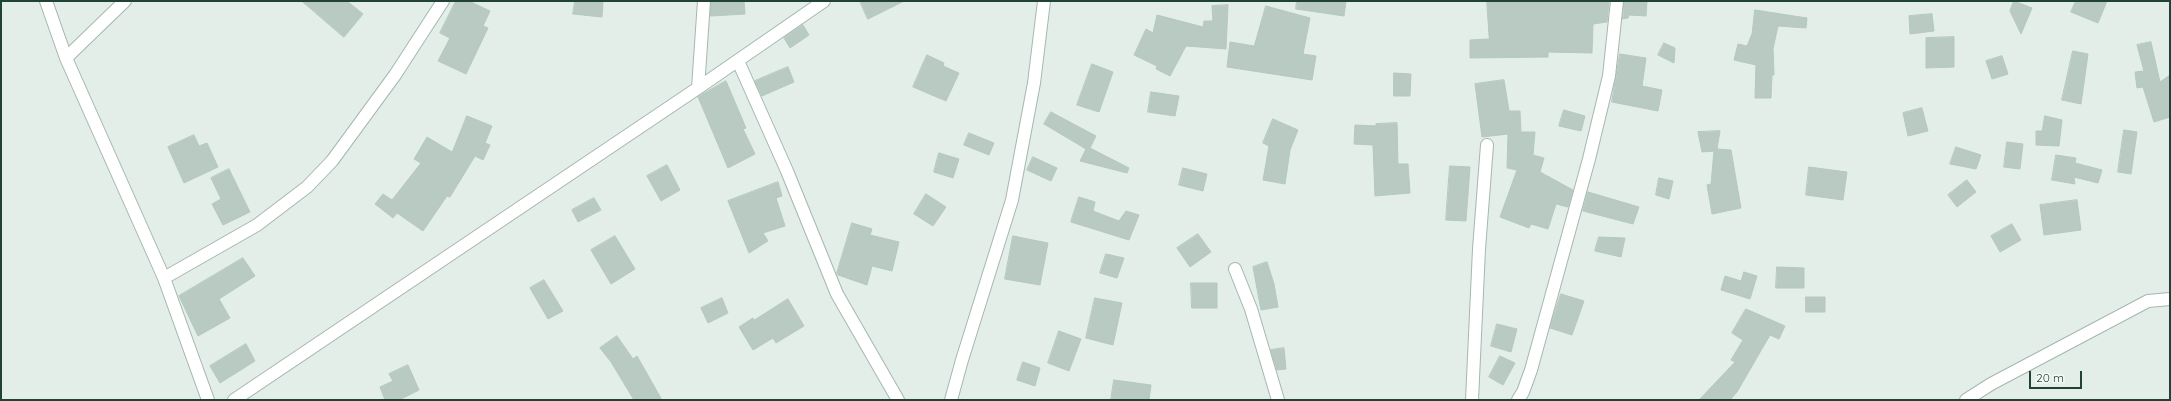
<!DOCTYPE html>
<html>
<head>
<meta charset="utf-8">
<style>
	body { margin:0 }
	#map { position:relative; width:2171px; height:401px; overflow:hidden; background:#e3eee9; font-family:Quicksand,sans-serif }
	canvas { display:block }
	.frame { position:absolute; inset:0; border:2px solid #204237; pointer-events:none }
	.scale { position:absolute; left:2029px; top:371px; width:53px; height:18px; box-sizing:border-box; border:2px solid #204237; border-top:0; padding-left:5px; font-size:12px; line-height:14px; white-space:nowrap; color:#204237; -webkit-text-stroke:3px #f4faf7; paint-order:stroke }
</style>
</head>
<body>
<div id="map">
<canvas width="2171" height="401"></canvas>
<div class="frame"></div>
<div class="scale">20 m</div>
</div>
<script>
const c = document.querySelector('canvas').getContext('2d');
c.lineJoin = 'round';
function fill(path, color) {
  c.fillStyle = color;
  c.fill(path, 'evenodd');
}
function trace(path, color, width, dash) {
  c.strokeStyle = color;
  c.lineWidth = width;
  c.lineCap = dash ? 'butt' : 'round';
  c.setLineDash(dash || []);
  c.stroke(path);
}
const building = new Path2D(`
	M302,1H347L363,14L344,37Z
	M456,1H469L490,11L483,26L488,28L466,74L438,61L450,38L440,33Z
	M575,1H603L602,17L573,14Z
	M711,1H744L745,14L711,16Z
	M860,1H904L868,19Z
	M1297,1H1346L1344,16L1296,9Z
	M1487,1H1609L1607,22L1593,24L1592,53L1548,52V57L1470,58V40L1489,39Z
	M1624,1H1647L1646,16L1629,15L1628,18L1623,19Z
	M2014,1L2032,8L2021,34L2010,11Z
	M2076,1H2107L2098,23L2071,12Z
	M1228,5L1226,49L1186,46L1170,76L1156,69L1157,66L1134,55L1146,29L1153,33L1157,15L1203,27L1204,21H1213L1212,6Z
	M1266,6L1310,18L1303,54L1316,56L1312,80L1227,67L1230,42L1254,46Z
	M1755,10L1807,18L1806,28L1778,26L1773,49L1774,75H1772L1771,98H1755L1756,65L1734,60L1738,44L1747,46L1752,34Z
	M1932,14L1934,31L1910,34L1909,16Z
	M803,25L809,35L790,48L784,38Z
	M1954,37V67L1926,68V38Z
	M2151,42L2160,82L2170,75V117L2154,122L2143,87L2137,88L2135,72L2144,71L2137,45Z
	M1664,43L1675,48L1674,63L1658,55Z
	M2073,51L2088,54L2081,104L2062,100Z
	M1620,54L1646,58L1642,86L1662,90L1658,111L1612,102Z
	M927,55L944,63L943,66L959,73L946,101L913,87Z
	M2002,56L2008,74L1992,79L1986,61Z
	M1092,64L1113,72L1099,112L1077,105Z
	M788,67L794,82L762,96L755,81Z
	M1394,73L1411,74L1410,96H1394Z
	M1504,80L1509,111H1520L1521,132H1535L1533,155L1544,158L1540,172L1573,190L1568,207L1556,204L1548,229L1531,224L1529,228L1500,217L1517,170L1507,168L1508,134L1482,137L1475,84Z
	M726,81L746,128L743,129L755,154L728,168L698,97Z
	M1151,92L1179,96L1175,116L1148,112Z
	M1922,108L1928,131L1908,136L1903,113Z
	M1564,110L1585,116L1581,131L1559,126Z
	M1051,112L1096,136L1090,148L1129,168L1127,173L1080,161L1086,149L1044,124Z
	M467,116L492,126L485,143L490,145L483,160L475,156L450,197L447,196L423,231L397,213L393,218L375,204L383,194L392,200L421,163L414,159L427,137L452,152Z
	M2045,116L2062,120L2059,146L2036,145V131H2042Z
	M1273,119L1298,130L1290,150L1285,184L1263,180L1269,146L1263,143Z
	M1397,123L1398,164H1408L1410,193L1375,196L1373,145L1354,144L1355,125L1376,126V124Z
	M2124,130L2137,132L2131,174L2118,172Z
	M1720,131L1717,149L1731,150L1741,208L1712,214L1707,185L1711,184L1714,151L1702,152L1698,132Z
	M969,133L994,143L989,155L964,145Z
	M194,135L199,146L207,143L218,167L184,183L168,147Z
	M2007,142L2023,144L2020,169L2004,167Z
	M1956,147L1981,155L1976,169L1950,164Z
	M939,153L959,159L953,178L934,172Z
	M2056,155L2076,158L2075,163L2102,170L2098,183L2074,177L2075,184L2052,180Z
	M1033,157L1057,168L1051,181L1027,170Z
	M667,165L680,190L661,201L647,176Z
	M1450,166L1470,167L1466,221L1446,220Z
	M1809,167L1847,172L1843,200L1806,195Z
	M1183,168L1207,174L1203,191L1179,185Z
	M229,169L250,212L223,225L212,204L221,199L211,178Z
	M1659,178L1673,181L1669,199L1656,195Z
	M1967,180L1976,192L1957,207L1948,195Z
	M778,182L782,196L776,198L785,226L763,233L768,241L749,253L728,201Z
	M1588,192L1639,207L1633,224L1583,211Z
	M926,194L946,207L933,226L914,214Z
	M1079,197L1095,202L1093,211L1119,221L1126,211L1139,215L1129,240L1071,222Z
	M594,198L601,210L578,222L572,210Z
	M2077,200L2081,230L2044,235L2040,205Z
	M852,223L872,229L870,235L899,242L892,271L872,266L867,285L838,275L837,273Z
	M2012,224L2021,240L2000,252L1991,236Z
	M1198,234L1211,252L1190,267L1177,248Z
	M615,236L635,269L611,284L591,250Z
	M1013,236L1048,243L1040,285L1005,279Z
	M1599,237L1625,238L1621,257L1595,251Z
	M1106,254L1124,258L1117,278L1100,273Z
	M243,258L255,276L219,299L230,318L198,336L179,296Z
	M1267,262L1274,284L1278,307L1261,310L1253,267Z
	M1777,267L1804,268V288H1776Z
	M1744,272L1757,276L1750,299L1721,290L1725,276L1741,281Z
	M544,280L563,311L548,319L530,288Z
	M1191,283H1217V308H1192Z
	M1561,294L1584,301L1572,335L1550,328Z
	M1806,297H1825V312H1806Z
	M722,298L728,313L708,323L701,308Z
	M1095,298L1122,303L1113,345L1086,338Z
	M788,299L804,326L776,343L773,338L753,350L739,327L753,318L754,320Z
	M1746,309L1785,326L1779,339L1770,335L1737,392L1730,400H1699L1735,362L1731,360L1743,340L1732,333Z
	M1497,324L1517,329L1511,352L1491,346Z
	M1059,331L1081,339L1069,371L1048,363Z
	M617,336L633,359L637,356L662,400H634L611,362L600,348Z
	M246,344L255,361L220,383L210,366Z
	M1284,348L1286,369L1277,370L1271,350Z
	M1500,356L1515,363L1503,385L1489,377Z
	M1023,362L1040,368L1035,386L1017,380Z
	M408,365L419,390L399,400H385L380,387L393,381L389,374Z
	M1114,380L1151,385L1149,400H1111Z`);
fill(building, '#b8cac1');
trace(building, '#b4c9bf', 1);
const street = new Path2D(`
	M46,1L66,58L164,278L208,400
	M66,58L125,1
	M738,61L787,171L837,294L898,400
	M698,88L704,1
	M1235,269L1251,309L1278,400
	M164,278L257,225L307,187L332,161L395,75L443,1
	M234,400L698,88L824,1
	M951,400L962,360L1012,200L1034,83L1044,1
	M1472,400L1479,249L1487,145
	M1518,400L1523,392L1531,370L1589,159L1609,76L1617,1
	M1966,400L1991,384L2148,301L2170,299`);
trace(street, '#a5b7b0', 14);
trace(street, '#fff', 12);
</script>
</body>
</html>
